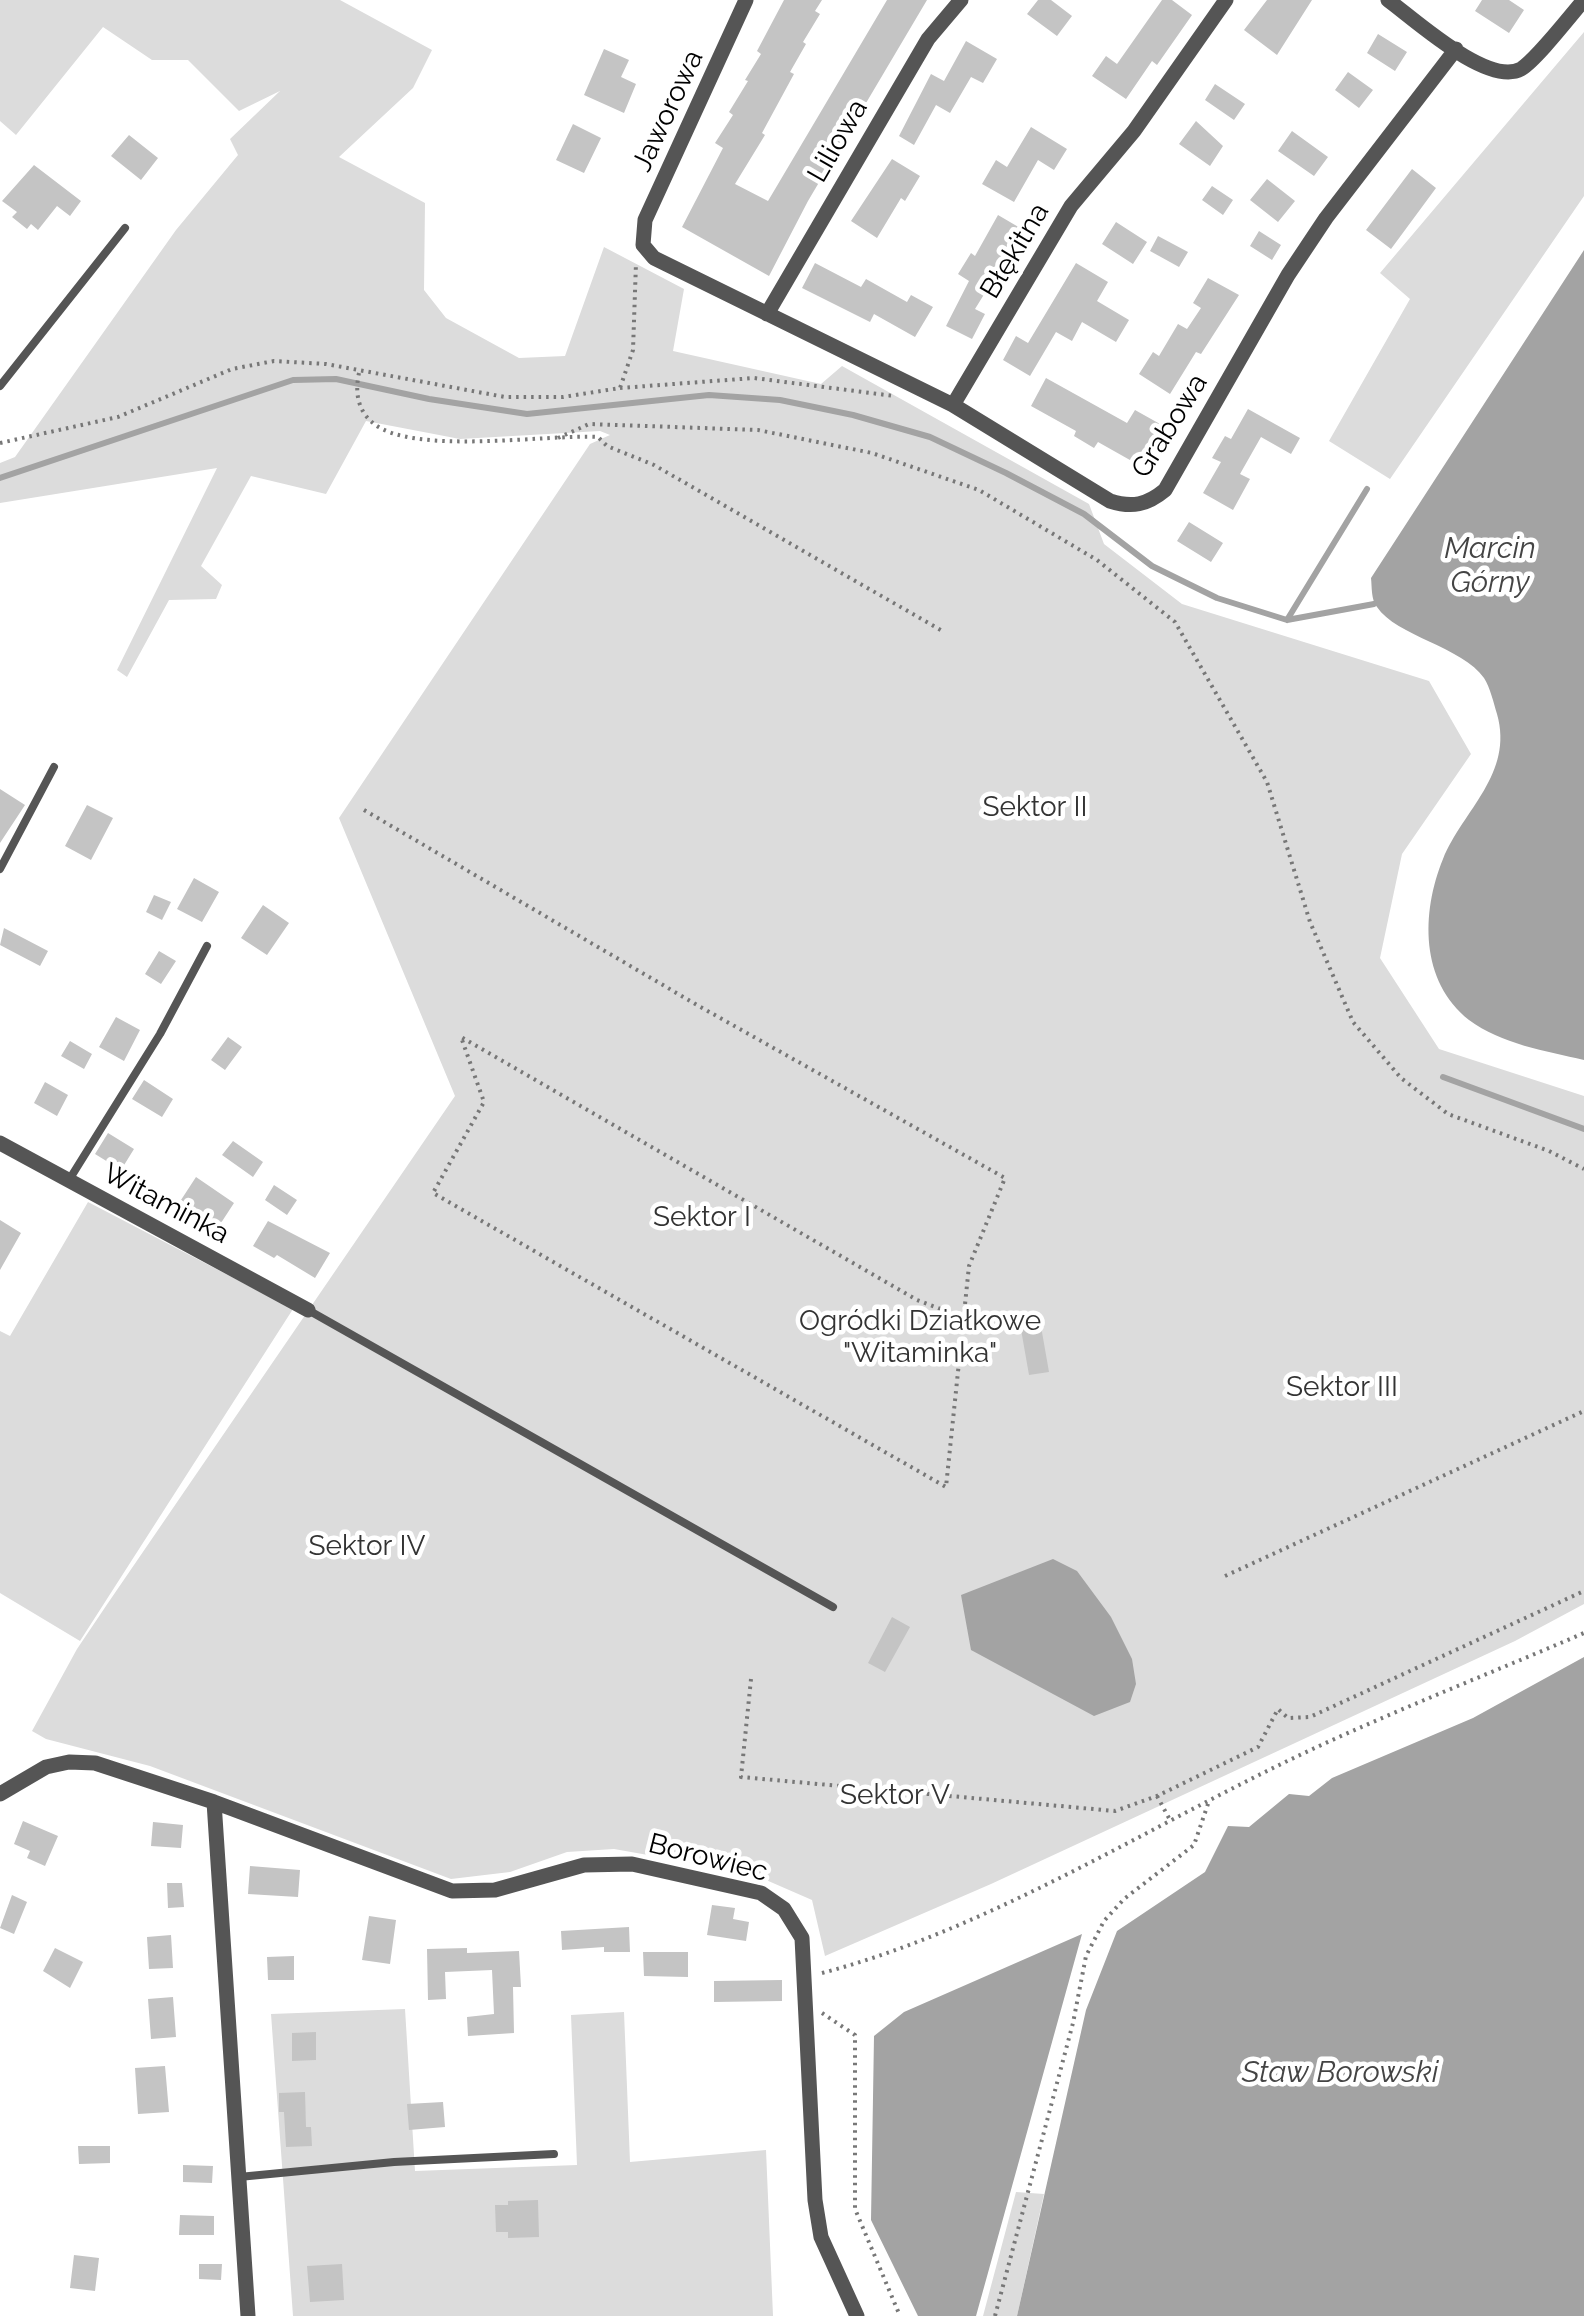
<!DOCTYPE html>
<html>
<head>
<meta charset="utf-8">
<style>
	body { margin:0 }
	canvas { display:block; background:#fff }
</style>
</head>
<body>
<canvas width="1584" height="2316"></canvas>
<script>
const c = document.querySelector('canvas').getContext('2d');
c.lineJoin = 'round';
function fill(path, color) {
  c.fillStyle = color;
  c.fill(path, 'evenodd');
}
function trace(path, color, width, dash) {
  c.strokeStyle = color;
  c.lineWidth = width;
  c.lineCap = dash ? 'butt' : 'round';
  c.setLineDash(dash || []);
  c.stroke(path);
}
function drawText(font, color, halo, rows, align = 'center') {
  c.font = font + ' Raleway,sans-serif';
  c.lineWidth = 9;
  c.setLineDash([]);
  c.textBaseline = 'middle';
  c.strokeStyle = halo;
  c.fillStyle = color;
  for (const [text, x, y, turn = 0] of rows) {
    c.save();
    c.translate(x, y);
    c.rotate((+turn || 0) * Math.PI / 180);
    c.textAlign = isNaN(turn) ? turn : align;
    if (halo) c.strokeText(text, 0, 0);
    c.fillText(text, 0, 0);
    c.restore();
  }
}
fill(new Path2D(`
	M0,0H340L432,50L413,88L339,157L425,203L424,290L446,318L519,358L565,356L604,247L684,289L673,351L821,384L842,366L1089,504L1104,544L1182,604L1429,681L1471,754L1402,854L1380,958L1439,1049L1584,1096V1604L1515,1641L991,1884L825,1956L812,1900L750,1873L614,1849L567,1852L510,1872L451,1879L150,1766L46,1739L32,1731L77,1649L108,1603L455,1096L339,818L590,444L610,435L600,431L460,439L366,421L326,494L251,476L201,566L222,585L216,599L169,600L127,677L117,670L217,468L0,503V463L15,457L176,230L238,155L230,139L280,91L239,111L188,60H152L103,27L16,135L0,121Z
	M1584,32V196L1390,479L1329,441L1410,299L1380,273Z
	M88,1202L293,1309L80,1641L0,1593V1331L10,1336Z
	M405,2009L415,2171L577,2165L571,2015L624,2012L630,2162L766,2150L773,2316H293L271,2014Z
	M1016,2192L1044,2194L1017,2316H983Z`), '#dcdcdc');
fill(new Path2D(`
	M1584,250V1060C1546,1051 1501,1044 1469,1020C1420,981 1421,913 1443,859C1463,810 1514,774 1497,714C1494,704 1490,687 1484,678C1463,647 1396,636 1377,607C1371,600 1372,587 1371,578Z
	M1053,1559L1077,1571L1111,1617L1132,1659L1136,1684L1130,1702L1094,1716L971,1650L961,1595Z
	M1584,1657V2316H1017L1086,2010L1117,1931L1205,1872L1228,1826L1249,1827L1289,1794L1309,1796L1332,1778L1473,1718Z
	M1082,1934L976,2316H918L871,2220L874,2036L904,2012Z`), '#a3a3a3');
trace(new Path2D(`
	M0,478L293,380L336,379L429,399L527,414L709,395L780,400L853,415L930,437L1006,473L1084,514L1152,566L1217,598L1287,620L1374,604
	M1287,620L1367,489
	M1443,1077L1584,1129`), '#a3a3a3', 6);
fill(new Path2D(`
	M784,0H822L815,11L820,14L803,42L806,44L790,72L794,74L762,133L765,135L735,184L768,201L887,0H927L808,201L769,276L682,227L723,148L715,143L733,115L729,112L748,81L745,80L761,54L757,51Z
	M1038,0H1051L1072,16L1057,36L1027,14Z
	M1162,0H1172L1192,15L1157,65L1152,61L1126,99L1092,76L1106,56L1117,64Z
	M1267,0H1312L1277,55L1244,30Z
	M1482,0H1509L1524,10L1509,33L1475,11Z
	M1378,34L1407,52L1395,71L1367,53Z
	M966,41L997,59L983,83L971,77L950,113L936,105L914,145L899,136L931,74L944,81Z
	M604,49L629,60L621,77L636,84L624,113L584,95Z
	M1348,72L1373,90L1359,108L1335,90Z
	M1215,84L1245,104L1234,120L1205,100Z
	M1196,121L1223,146L1210,166L1179,144Z
	M573,124L601,138L584,173L556,160Z
	M1031,127L1067,149L1054,170L1038,160L1014,202L982,184L996,160L1007,167Z
	M1292,131L1328,157L1314,176L1278,151Z
	M129,135L158,158L141,180L111,156Z
	M892,159L920,176L905,201L901,198L877,238L851,221Z
	M34,165L81,201L70,216L57,206L38,230L31,224L27,229L12,217L17,212L2,201Z
	M1412,169L1436,188L1391,249L1366,230Z
	M1267,179L1295,201L1278,222L1250,200Z
	M1212,186L1233,200L1223,215L1202,200Z
	M998,215L1027,232L1013,257L1009,254L975,309L985,314L972,339L946,326L969,281L958,274L971,253L975,256Z
	M1116,222L1147,242L1133,264L1102,244Z
	M1259,231L1281,245L1272,260L1250,246Z
	M1158,236L1188,252L1179,267L1150,251Z
	M815,263L861,287L866,279L907,302L911,295L933,307L915,337L874,314L870,322L802,288Z
	M1076,263L1108,282L1097,301L1129,320L1116,342L1082,322L1072,341L1056,332L1030,376L1003,360L1016,336L1028,343Z
	M1208,278L1239,295L1201,354L1196,352L1170,394L1139,374L1153,352L1159,356L1178,324L1187,329L1201,308L1193,303Z
	M1046,378L1127,423L1135,410L1160,424L1137,464L1098,442L1094,448L1074,436L1076,431L1031,406Z
	M1248,409L1300,438L1291,454L1261,437L1240,474L1250,479L1233,510L1203,493L1221,462L1212,458L1225,436L1231,439Z
	M1189,522L1223,543L1211,562L1177,541Z
	M0,789L25,805L0,843Z
	M87,805L113,818L91,860L65,846Z
	M194,878L219,892L202,922L177,909Z
	M154,895L171,902L162,920L146,912Z
	M263,905L289,923L267,955L241,938Z
	M4,928L48,951L40,966L0,945Z
	M159,951L176,961L161,984L145,974Z
	M116,1017L140,1030L124,1061L99,1047Z
	M228,1037L242,1047L225,1070L211,1060Z
	M70,1041L92,1054L84,1069L61,1056Z
	M144,1080L173,1099L162,1117L132,1099Z
	M45,1082L68,1095L57,1116L34,1103Z
	M108,1133L134,1149L121,1170L95,1154Z
	M233,1141L263,1162L253,1177L222,1155Z
	M196,1177L234,1203L219,1226L181,1200Z
	M274,1185L297,1200L287,1215L265,1200Z
	M0,1220L21,1233L0,1270Z
	M268,1221L330,1253L315,1278L277,1255L274,1258L253,1246Z
	M1039,1315L1049,1372L1029,1375L1019,1318Z
	M892,1617L910,1627L885,1672L868,1663Z
	M23,1821L58,1836L45,1866L27,1858L30,1851L14,1844Z
	M153,1822L183,1825L181,1848L151,1846Z
	M250,1866L300,1870L298,1897L248,1894Z
	M167,1883H182L184,1907L168,1908Z
	M12,1895L27,1902L14,1934L0,1928Z
	M712,1905L735,1908L733,1919L749,1922L746,1941L707,1935Z
	M369,1916L396,1920L390,1964L362,1960Z
	M629,1927L630,1952H604V1947L562,1950L561,1931Z
	M171,1935L173,1968L149,1969L147,1937Z
	M55,1948L83,1962L70,1988L43,1971Z
	M467,1948V1953L519,1951L521,1987H513L514,2033L468,2036L467,2017L494,2014L492,1970L445,1972L446,1999L428,2000L427,1949Z
	M643,1952H688V1977L644,1976Z
	M294,1956V1980H268L267,1957Z
	M782,1980V2001L714,2002V1981Z
	M173,1997L176,2037L151,2039L148,1999Z
	M316,2032V2060L292,2061V2033Z
	M165,2066L169,2112L138,2114L135,2068Z
	M305,2092L306,2127H311L312,2146L286,2147L284,2112H279V2093Z
	M443,2102L445,2127L409,2130L407,2104Z
	M78,2146H110V2163L79,2164Z
	M183,2165L213,2166L212,2183L183,2182Z
	M538,2200L539,2237L508,2238V2232H496L495,2205H508V2201Z
	M180,2215L214,2216V2235H179Z
	M74,2255L99,2258L95,2291L70,2288Z
	M199,2264H222L221,2280L199,2279Z
	M342,2264L344,2300L310,2302L307,2266Z`), '#c4c4c4');
trace(new Path2D(`
	M359,373C355,391 357,410 373,423C412,456 546,434 598,437L607,446L654,465L944,632
	M620,388L754,378L894,396
	M558,438L589,424L758,430L872,453L979,490L1097,560L1175,622L1267,782L1310,922L1353,1022L1401,1078L1448,1114L1549,1151L1584,1169
	M0,443L118,417L232,369L274,361L326,364L505,397H563L620,388L633,350L636,263
	M364,810L697,1005L1005,1178L969,1266L946,1487L433,1193L484,1102L461,1037L917,1300L964,1318
	M1225,1576L1584,1411
	M751,1679L741,1777L1115,1811L1157,1796L1258,1747L1278,1709L1288,1718L1310,1717L1584,1591
	M1157,1796L1170,1820
	M822,1973C978,1932 1127,1840 1271,1769C1372,1719 1480,1678 1584,1633
	M822,2013L855,2035V2209L900,2316
	M995,2316L1073,2023L1086,1956L1104,1921L1124,1899L1194,1845L1209,1801`), '#777', 4, [2.5, 5]);
trace(new Path2D(`
	M0,386L125,228
	M0,869L54,767
	M69,1180L160,1034L207,946
	M308,1310L833,1607
	M239,2177L394,2162L554,2154`), '#555', 8);
trace(new Path2D(`
	M746,0L645,220L643,245L654,258L953,405L1110,501C1132,508 1147,505 1165,490L1288,275L1326,218L1456,49
	M1388,0C1414,19 1488,87 1521,69C1537,59 1570,16 1584,0
	M767,314L928,39L961,0
	M953,405L1071,206L1134,131L1226,0
	M0,1143L308,1310
	M0,1794L46,1767L69,1762L95,1763L214,1802L452,1891L495,1890L584,1865L632,1864L761,1893L784,1909L802,1938L815,2200L821,2237L857,2316
	M214,1802L248,2316`), '#555', 15);
drawText('28px', '#000', '#fff', [
	["Jaworowa",668,111,-65],
	["Liliowa",838,141,-60],
	["Błękitna",1015,251,-59],
	["Grabowa",1170,426,-58],
	["Witaminka",166,1204,28],
	["Borowiec",708,1858,14]
]);
drawText('28px', '#333', '#fff', [
	["Sektor II",1035,808],
	["Sektor I",702,1218],
	["Ogródki Działkowe",920,1322],
	["\"Witaminka\"",920,1354],
	["Sektor III",1342,1388],
	["Sektor IV",367,1547],
	["Sektor V",895,1796]
]);
drawText('italic 30px', '#444', '#fff', [
	["Marcin",1490,549],
	["Górny",1490,583],
	["Staw Borowski",1340,2073]
]);
</script>
</body>
</html>
